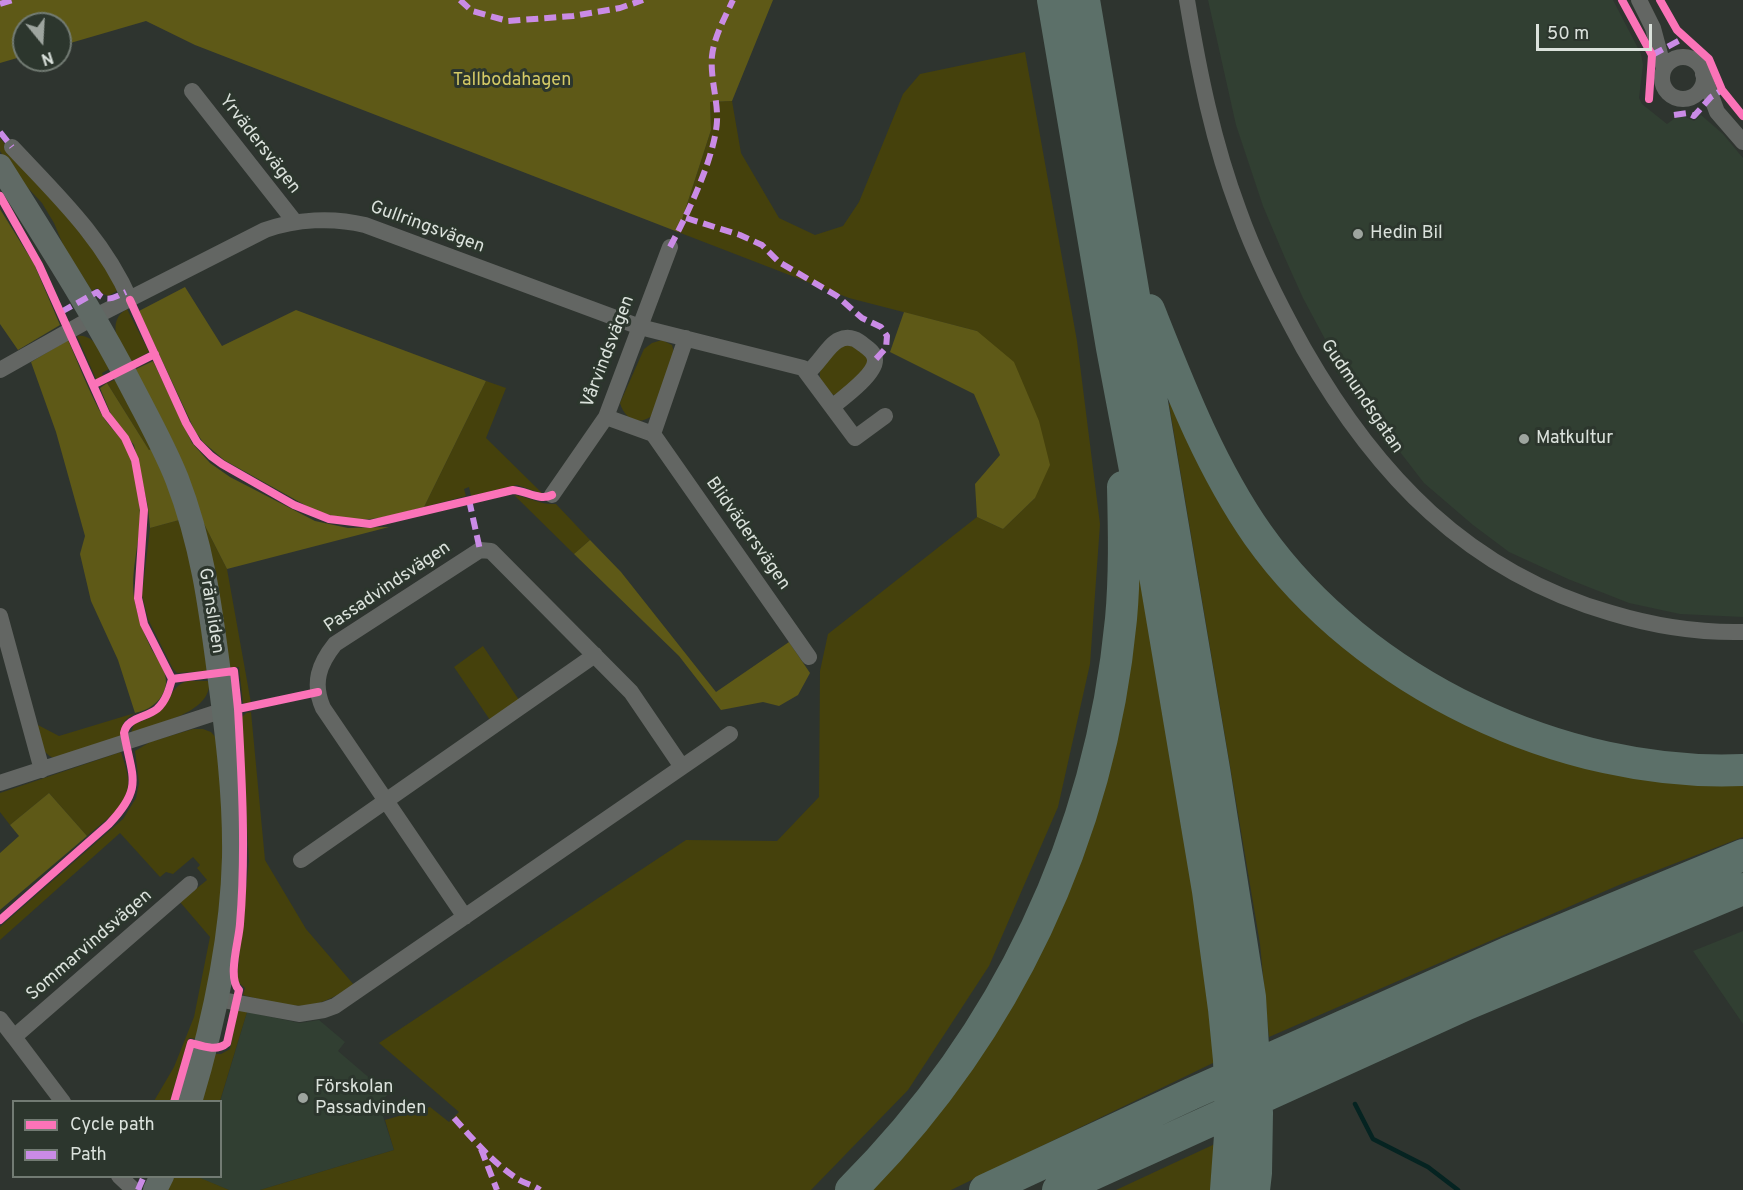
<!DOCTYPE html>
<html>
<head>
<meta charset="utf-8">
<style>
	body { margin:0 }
	#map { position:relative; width:1743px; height:1190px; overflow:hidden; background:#2e342f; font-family:Overpass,sans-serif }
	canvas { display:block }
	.legend { position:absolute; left:12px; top:1100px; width:210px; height:78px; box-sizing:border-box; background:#2c362d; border:2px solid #727b73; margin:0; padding:8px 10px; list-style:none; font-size:18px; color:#dbe2dc }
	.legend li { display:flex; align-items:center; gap:12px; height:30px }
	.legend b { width:30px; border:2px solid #727b73 }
	.north { position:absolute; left:12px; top:12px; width:60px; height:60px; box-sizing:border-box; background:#2c362d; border:2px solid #727b73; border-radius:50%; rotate:162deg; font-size:16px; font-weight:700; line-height:24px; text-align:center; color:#dbe2dc }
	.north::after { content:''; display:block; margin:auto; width:21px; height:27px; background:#9ea59f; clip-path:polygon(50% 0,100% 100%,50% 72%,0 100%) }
	.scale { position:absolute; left:1536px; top:24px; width:116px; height:27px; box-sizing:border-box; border:3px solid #dbe2dc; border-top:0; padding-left:8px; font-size:18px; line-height:21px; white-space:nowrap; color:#dbe2dc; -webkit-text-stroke:4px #2c362d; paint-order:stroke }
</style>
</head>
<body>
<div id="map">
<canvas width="1743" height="1190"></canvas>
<ul class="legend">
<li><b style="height:8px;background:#fb73b8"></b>Cycle path</li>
<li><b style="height:8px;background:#ca8be6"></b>Path</li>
</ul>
<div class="north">N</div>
<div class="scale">50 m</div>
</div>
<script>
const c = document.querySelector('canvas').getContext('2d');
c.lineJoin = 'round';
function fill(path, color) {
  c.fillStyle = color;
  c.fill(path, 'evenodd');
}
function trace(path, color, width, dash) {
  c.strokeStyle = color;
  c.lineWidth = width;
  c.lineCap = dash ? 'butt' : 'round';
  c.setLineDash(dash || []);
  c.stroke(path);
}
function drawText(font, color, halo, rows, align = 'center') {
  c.font = font + ' Overpass,sans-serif';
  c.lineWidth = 6;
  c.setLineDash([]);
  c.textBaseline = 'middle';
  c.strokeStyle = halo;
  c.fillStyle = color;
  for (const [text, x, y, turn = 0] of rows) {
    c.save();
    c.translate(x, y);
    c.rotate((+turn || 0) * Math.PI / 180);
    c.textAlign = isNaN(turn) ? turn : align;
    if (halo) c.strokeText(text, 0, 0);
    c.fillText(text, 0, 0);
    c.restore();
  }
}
fill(new Path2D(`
	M1208,0H1613L1641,54L1643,65L1639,98L1642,104L1667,124L1675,118L1683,116L1694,121L1701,115L1723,134L1743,158V617L1680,614L1629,603L1568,579L1509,552L1473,525L1424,483L1383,430L1326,341L1303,298L1285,258L1263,206L1236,125Z
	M1743,931V1024L1693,951Z
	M247,1012L300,1023L319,1020L345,1042L338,1051L388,1094L379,1104L394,1150L260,1190H229L198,1178L220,1176V1102Z`), '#313f32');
fill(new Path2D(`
	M1025,52L1077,341L1100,524L1090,664L1058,807L989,966L908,1090L811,1190H260L394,1150L385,1120L430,1107L449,1122L459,1112L379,1043L686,840L777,841L819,797L820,671L828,634L977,517L1003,529L1035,498L977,331L849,298L678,232L711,130L710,102L732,101L741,153L779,218L815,235L843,226L859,202L903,94L920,74Z
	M0,138C37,185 96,235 117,291L108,296L101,293L97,288L92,291L64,247L54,223L42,203L14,173L0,151Z
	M127,309L149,352L127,364C120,346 105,321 127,309Z
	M77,336C95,333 102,355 111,368L102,373L103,376L96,379Z
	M662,340L672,345L675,356L654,414C640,427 625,420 620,403L644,349L652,343Z
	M850,343L868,358C868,375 848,386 835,395L831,394L820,378V370L834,349Z
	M117,379L157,447L149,450L107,383Z
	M486,381L506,388L486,438L543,494L517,485L471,496L469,487L464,489L466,496L424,507Z
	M1175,402L1207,470L1448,714L1743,781V837L1619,885L1269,1037L1260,944L1169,404Z
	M514,495C529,497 540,505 556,504L590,540L574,554Z
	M201,518L227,569L251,703H243L239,667L230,668L214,570Z
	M183,519L194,560L207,671L177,673L173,669L148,619L142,595L150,528Z
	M1134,578H1141L1200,928L1215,1062L951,1190H866L1043,942Z
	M483,646L519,700L490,720L454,667Z
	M188,681H209C213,713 155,724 131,733L134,724C141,721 150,719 156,714C171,704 170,685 188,681Z
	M251,712L265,860L306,929L354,985C309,1015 292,1007 243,995L245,988L238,982L237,977L249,861L241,718L246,713Z
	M135,713C125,719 120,724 122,736L54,758C40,753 39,737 36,724L59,736Z
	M193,729H203L211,732L218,740L225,794L220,931L199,1039L189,1038L170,1101H154L174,1067L194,1017L210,937L180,902L207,880L197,868L200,865L193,857L173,874L166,872L160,877L120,833L0,940V927L123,819L136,798L139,783L135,751L150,742Z
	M121,752C124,762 129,775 128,785C126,808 103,822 87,836L49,793L10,825L0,812V793Z
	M238,1010L247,1012L220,1101L200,1102L214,1054H221L230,1049Z
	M1217,1143L1214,1190H1116Z
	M171,1176L198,1177L229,1190H165Z`), '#45410c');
fill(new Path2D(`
	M0,0H773L732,101L710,102L711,130L678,232L195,45L146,21L60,46V24H24V56L0,63Z
	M0,209L34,264L60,325L18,350L0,324Z
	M185,287L222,346L296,310L486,381L424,507C378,519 359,527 312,509L224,460L203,442L195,431L139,311Z
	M904,312L977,331L1014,362L1039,421L1050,465L1035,498L1003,529L977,517L975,484L1000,455L974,394L890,352Z
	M68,340C79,365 89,392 102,415C110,429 124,438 129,453C135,471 140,496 140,516C140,544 129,574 135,603C138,618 143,632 150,646C155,657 167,670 166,683C164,700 150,710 135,713L118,660L91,601L80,554L85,536L56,432L31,362Z
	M153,361L192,443L210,463L230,477L315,521L348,528L389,527L227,569L201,518L134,370Z
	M107,383L149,450L157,447L183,519L150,528L148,507L134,445L113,419L100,388Z
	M590,540L621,572L716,692L789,642L810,673L798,695L779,706L763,702L721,710L679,656L574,554Z
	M49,793L87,836L0,910V853L19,836L10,825Z`), '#5e5917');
trace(new Path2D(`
	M1355,1104L1373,1139L1428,1167L1458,1190`), '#052321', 4.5);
trace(new Path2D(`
	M1187,0C1199,72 1213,142 1239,211C1256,259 1279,304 1304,349C1376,475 1468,572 1611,613C1654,626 1698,633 1743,632
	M1639,0L1653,28L1664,69
	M1662 78a21 21 0 1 1 42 0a21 21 0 1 1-42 0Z
	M1703,74L1717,112L1743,142
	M192,91L295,222
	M12,147C56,194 104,239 130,300
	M0,370L94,317L265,230C296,219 333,217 365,225L640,327L803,368L855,438L885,416
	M807,373C818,365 829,344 839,340C847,336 855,338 861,343C866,347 875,352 875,360C876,374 842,399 832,407
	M606,417L653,434
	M653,434L809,657
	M653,434L686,338
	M552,495L606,417L670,247
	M0,616L42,770
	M0,783L224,710
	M301,860L595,655
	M465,917L323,708C312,683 319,664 335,644L480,550L491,551L631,692L682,767
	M217,999L299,1014L324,1010L335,1006L730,734
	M0,1019L14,1037
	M63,1102L14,1037L190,884
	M119,1176L134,1190`), '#636663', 16);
trace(new Path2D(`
	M0,166C47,241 95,315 135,393C150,422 165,449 177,479C202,544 210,604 219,673C227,734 235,795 234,857C232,940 214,1022 190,1102
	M155,1190L162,1176`), '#606a65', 24);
trace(new Path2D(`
	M1053,0L1112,348L1154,570L1208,891L1224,1009L1229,1060L1231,1122L1226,1190
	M1084,0L1214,769L1250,997L1257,1113L1256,1173L1254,1190
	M1149,310C1180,388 1210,466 1258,535C1363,683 1563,778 1743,770
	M851,1190C1006,1035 1100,837 1121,619C1125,575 1124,531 1123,487
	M985,1190L1191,1094L1507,953L1743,855
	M1058,1190L1467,1004L1743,889`), '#5c7069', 32);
trace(new Path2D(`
	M460,0L472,11L508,21L573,16L620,8L643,0
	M0,4L13,0
	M1652,55L1684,38
	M1674,115L1688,113L1694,116L1711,97L1722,90
	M0,132L12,147
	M686,218L740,235L762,245L779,262L837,296L862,318L881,327L887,336L886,348L875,360
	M670,247C687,215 715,157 717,121C718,100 710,78 712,56C714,37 725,17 733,0
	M61,312L97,292C105,304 115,297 126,292
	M469,500L480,550
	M454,1118C472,1138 492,1162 515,1177C522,1183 532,1184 540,1190
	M481,1149L497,1190
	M138,1190L144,1176`), '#ca8be6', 6, [12, 6]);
trace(new Path2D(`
	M1622,0L1652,55L1649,99
	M1660,0L1677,30L1709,59L1722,90L1743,116
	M0,196L39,265L93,385L155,354
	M130,300L186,423L197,442L211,456L222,464L294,505L329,519L370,524L513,490C527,491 539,501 552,495
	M172,679L234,671L238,709L318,692
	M0,920L109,824C144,787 132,778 124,733C127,717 146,718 157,709C166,701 169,690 172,679L144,624L138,598L144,510L135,460L125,438L106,414L93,385
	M174,1102L191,1043C202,1046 217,1052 227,1043L239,990C227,978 239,941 240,924C246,852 242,781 238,709`), '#fb73b8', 8);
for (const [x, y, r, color] of [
	[1358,234,6,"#9ea59f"],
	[1524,439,6,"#9ea59f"],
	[303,1098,6,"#9ea59f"]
]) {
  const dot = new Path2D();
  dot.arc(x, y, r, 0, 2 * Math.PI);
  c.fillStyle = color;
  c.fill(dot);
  trace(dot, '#2c362d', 2);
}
drawText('18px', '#d4ca66', '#2c362d', [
	["Tallbodahagen",512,81]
]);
drawText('18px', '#dbe2dc', '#2c362d', [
	["Yrvädersvägen",259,145,52],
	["Gullringsvägen",427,228,20],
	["Vårvindsvägen",609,352,-69],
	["Gudmundsgatan",1361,397,56],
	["Blidvädersvägen",747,534,55],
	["Passadvindsvägen",388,588,-34],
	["Gränsliden",210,611,81],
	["Sommarvindsvägen",90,946,-41]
]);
drawText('18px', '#dbe2dc', '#2c362d', [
	["Hedin Bil",1370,234],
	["Matkultur",1536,439],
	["Förskolan",315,1088],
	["Passadvinden",315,1109]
], 'left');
</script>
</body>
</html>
